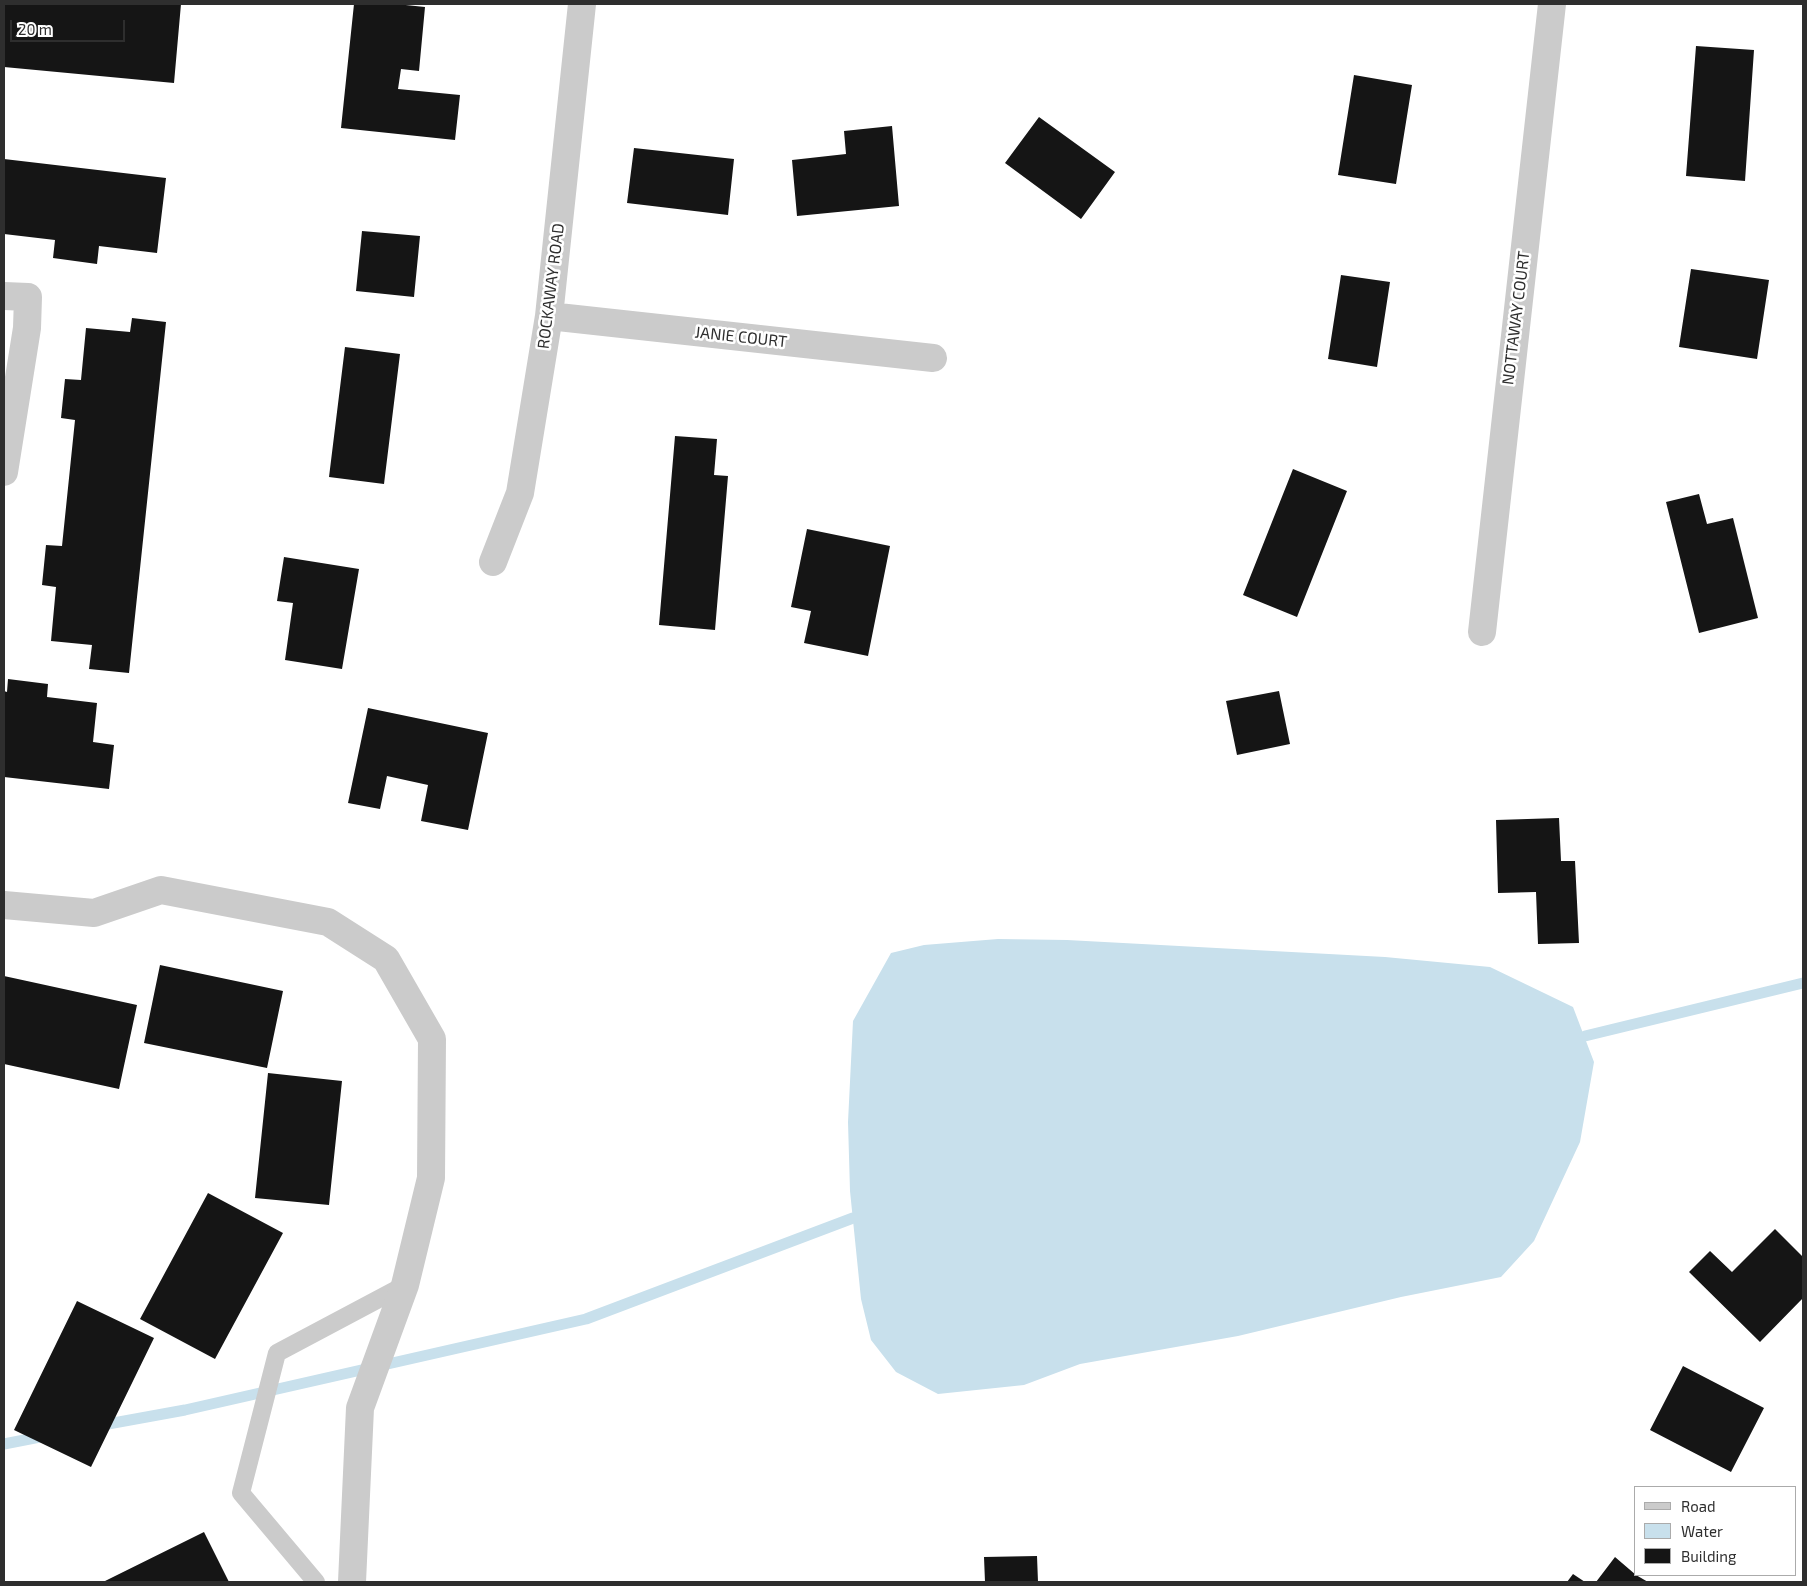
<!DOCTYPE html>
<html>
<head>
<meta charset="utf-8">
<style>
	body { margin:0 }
	#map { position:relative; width:1807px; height:1586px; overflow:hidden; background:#fff; font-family:"Exo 2",sans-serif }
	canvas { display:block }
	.frame { position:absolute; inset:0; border:5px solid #2e2e2e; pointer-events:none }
	.legend { position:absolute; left:1634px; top:1486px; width:162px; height:90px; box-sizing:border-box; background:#fff; border:1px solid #ababab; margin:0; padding:6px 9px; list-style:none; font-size:15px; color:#2e2e2e }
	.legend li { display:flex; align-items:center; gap:10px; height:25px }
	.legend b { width:25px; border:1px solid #ababab }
	.scale { position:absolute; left:10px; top:20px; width:115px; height:22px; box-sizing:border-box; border:2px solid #2e2e2e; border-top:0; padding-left:6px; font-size:15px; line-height:18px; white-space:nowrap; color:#2e2e2e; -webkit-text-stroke:4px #fff; paint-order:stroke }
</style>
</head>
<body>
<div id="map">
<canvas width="1807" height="1586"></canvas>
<div class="frame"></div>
<ul class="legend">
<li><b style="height:6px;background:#cbcbcb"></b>Road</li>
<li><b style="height:14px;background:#c8e0ec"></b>Water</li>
<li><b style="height:14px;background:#151515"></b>Building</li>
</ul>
<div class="scale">20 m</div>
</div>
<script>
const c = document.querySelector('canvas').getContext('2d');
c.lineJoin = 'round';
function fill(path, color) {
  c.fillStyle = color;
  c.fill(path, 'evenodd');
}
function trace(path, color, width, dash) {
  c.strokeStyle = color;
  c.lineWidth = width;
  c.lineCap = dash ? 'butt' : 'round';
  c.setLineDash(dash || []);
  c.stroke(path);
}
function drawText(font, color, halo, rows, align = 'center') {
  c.font = font + ' "Exo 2",sans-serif';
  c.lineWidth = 5;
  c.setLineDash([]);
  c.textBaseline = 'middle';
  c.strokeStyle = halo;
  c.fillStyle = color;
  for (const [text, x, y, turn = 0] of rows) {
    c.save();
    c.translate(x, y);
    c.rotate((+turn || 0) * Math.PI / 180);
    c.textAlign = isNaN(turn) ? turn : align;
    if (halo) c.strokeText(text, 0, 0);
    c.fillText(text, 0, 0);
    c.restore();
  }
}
fill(new Path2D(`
	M998,939L1067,940L1385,957L1490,967L1573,1007L1594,1062L1580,1142L1534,1241L1501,1277L1401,1297L1238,1336L1080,1364L1024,1385L938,1394L896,1372L871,1340L861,1299L850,1191L848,1122L853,1021L891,953L924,945Z`), '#c8e0ec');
trace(new Path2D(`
	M1585,1036L1803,983
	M97,1426L185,1410L586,1319L853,1218
	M4,1444L45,1436`), '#c8e0ec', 11);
fill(new Path2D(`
	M4,4H181L174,83L4,67Z
	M354,4H396L425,7L419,71L401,69L398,89L460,95L455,140L341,128Z
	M1696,46L1754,50L1745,181L1686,176Z
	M1354,75L1412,85L1396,184L1338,175Z
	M1039,117L1115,172L1081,219L1005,163Z
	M892,126L899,206L797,216L792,160L846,154L844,131Z
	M634,148L734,159L728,215L627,203Z
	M4,159L166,178L157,253L99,246L97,264L53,258L55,240L4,234Z
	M362,231L420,236L414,297L356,291Z
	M1691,269L1769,280L1757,359L1679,347Z
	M1341,275L1390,282L1377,367L1328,359Z
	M132,318L166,322L129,673L89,669L92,645L51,641L56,587L42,585L46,545L62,546L75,420L61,418L65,379L81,380L86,328L130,332Z
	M345,347L400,354L384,484L329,477Z
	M675,436L717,439L714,475L728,476L715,630L659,625Z
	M1293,469L1347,491L1297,617L1243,595Z
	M1699,494L1707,524L1733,518L1758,618L1699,633L1666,502Z
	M807,529L890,546L868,656L804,643L811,611L791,607Z
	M284,557L359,569L342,669L285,660L293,603L277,601Z
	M8,679L48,684L47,697L97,703L93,742L114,745L109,789L4,777V691L7,692Z
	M1279,691L1290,744L1237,755L1226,701Z
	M368,708L488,733L468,830L421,821L428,785L387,776L380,809L348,803Z
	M1559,818L1561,861H1575L1579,943L1538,944L1536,892L1498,893L1496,820Z
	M160,965L283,991L267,1068L144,1043Z
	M4,976L137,1005L119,1089L4,1064Z
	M268,1073L342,1081L329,1205L255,1198Z
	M208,1193L283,1233L215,1359L140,1319Z
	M1775,1229L1803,1257V1298L1760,1342L1689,1272L1710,1251L1732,1272Z
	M77,1301L154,1338L91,1467L14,1430Z
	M1683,1366L1764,1408L1731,1472L1650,1430Z
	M204,1532L229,1582H103Z
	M1037,1556L1038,1582H985L984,1557Z
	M1615,1557L1636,1575L1648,1582H1596Z
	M1573,1574L1585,1582H1567Z`), '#151515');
trace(new Path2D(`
	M316,1582L241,1493L277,1353L405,1285`), '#cbcbcb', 18);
trace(new Path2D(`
	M4,296L28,297L27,328L4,472
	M549,316L933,358
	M493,562L520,493L549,316L582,4
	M1482,632L1552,4
	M4,905L94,913L161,890L328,922L386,959L432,1039L431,1178L405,1285L360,1408L352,1582`), '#cbcbcb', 28);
drawText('16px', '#2e2e2e', '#fff', [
	["ROCKAWAY ROAD",551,286,-83],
	["NOTTAWAY COURT",1516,318,-83],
	["JANIE COURT",741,337,6]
]);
</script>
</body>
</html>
